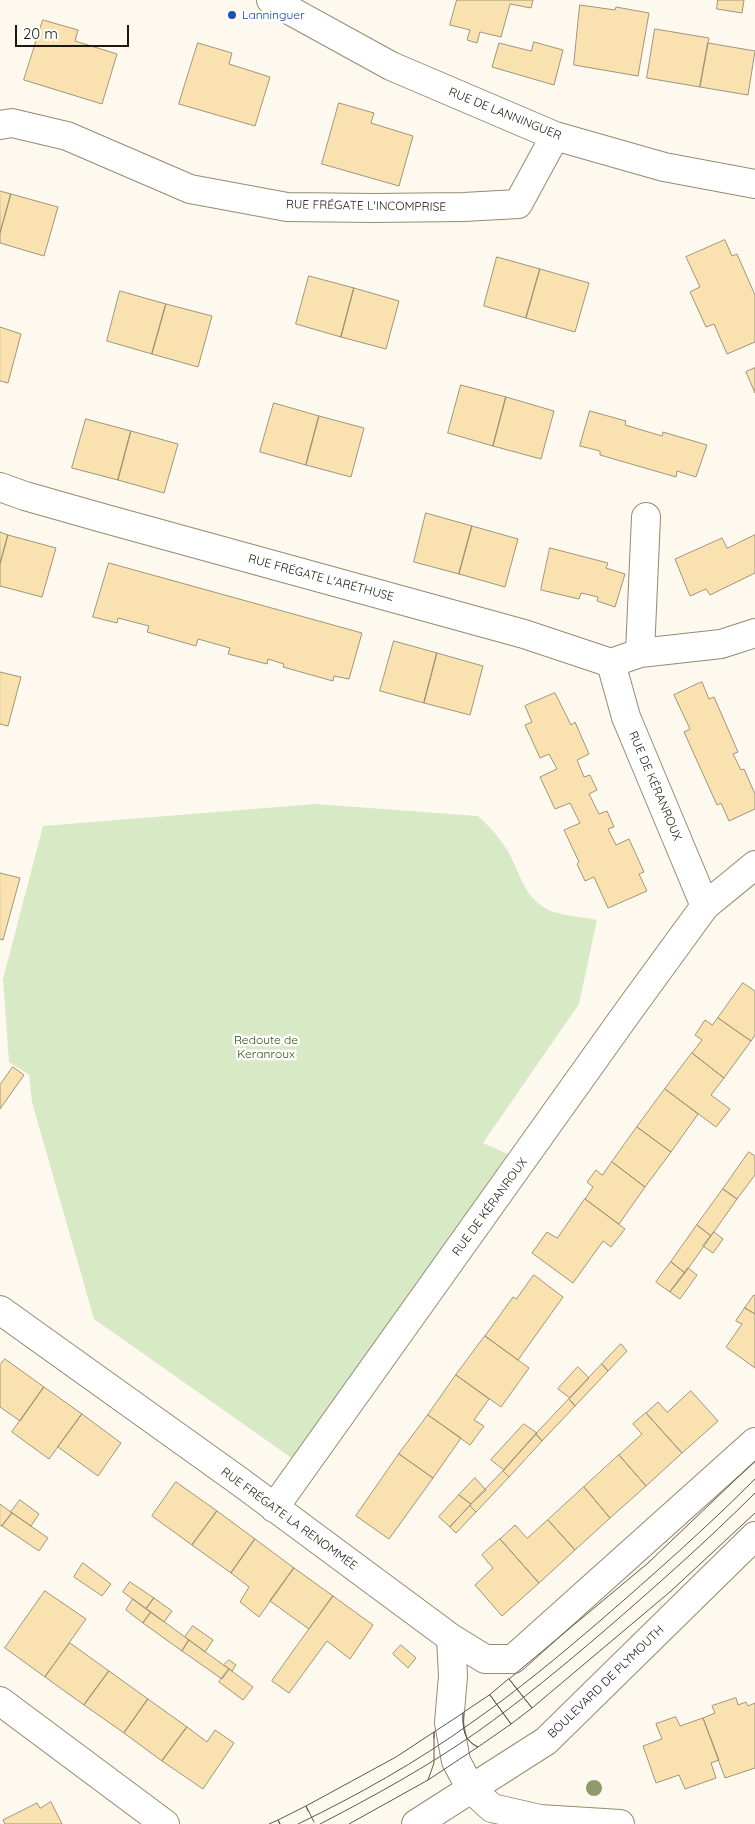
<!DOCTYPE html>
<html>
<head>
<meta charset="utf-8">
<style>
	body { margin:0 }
	#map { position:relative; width:755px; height:1824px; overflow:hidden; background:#fef9ee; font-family:Quicksand,sans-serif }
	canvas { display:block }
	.scale { position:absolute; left:15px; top:25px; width:114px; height:22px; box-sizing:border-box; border:2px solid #1c180e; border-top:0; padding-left:6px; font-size:15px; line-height:18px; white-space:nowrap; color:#1c180e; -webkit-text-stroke:4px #fff; paint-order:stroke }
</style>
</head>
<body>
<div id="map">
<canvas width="755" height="1824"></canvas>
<div class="scale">20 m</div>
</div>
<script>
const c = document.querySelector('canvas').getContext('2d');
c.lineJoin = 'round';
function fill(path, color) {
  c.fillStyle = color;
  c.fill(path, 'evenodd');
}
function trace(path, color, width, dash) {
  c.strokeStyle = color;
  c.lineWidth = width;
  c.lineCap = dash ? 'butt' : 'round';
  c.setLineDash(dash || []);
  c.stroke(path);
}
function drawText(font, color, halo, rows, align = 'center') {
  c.font = font + ' Quicksand,sans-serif';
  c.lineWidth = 5;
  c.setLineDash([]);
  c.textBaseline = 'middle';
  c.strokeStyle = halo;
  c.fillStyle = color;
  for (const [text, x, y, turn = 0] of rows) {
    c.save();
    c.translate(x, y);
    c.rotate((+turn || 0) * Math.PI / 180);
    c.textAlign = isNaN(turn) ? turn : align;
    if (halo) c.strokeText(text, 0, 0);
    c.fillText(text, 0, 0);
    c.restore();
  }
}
fill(new Path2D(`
	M315,804L478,816C489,826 498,836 506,848C521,872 523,901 554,912C567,916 583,917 597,920L579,1004L483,1143L508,1154L293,1459L94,1319L32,1102L29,1075L9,1062L3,979L43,826Z`), '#d8e9c6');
const building = new Path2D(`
	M457,0H533L531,8L510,4L501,37L480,32L477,43L467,40L470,30L450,25Z
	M718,0H744L742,13L717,9Z
	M580,5L615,10L616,7L649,13L638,76L574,65Z
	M43,20L78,30L75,41L117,54L102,104L24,80Z
	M655,29L709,38L700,87L647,78Z
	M534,42L563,50L554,85L492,67L499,43L531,51Z
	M198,43L232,53L229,64L270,77L255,126L179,104Z
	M708,43L755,51L748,95L700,87Z
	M339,103L374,113L371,123L413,136L399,186L322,164Z
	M0,191L11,194L0,233Z
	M11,194L58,207L44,256L0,243V233Z
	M725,240L732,256L737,254L755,295V342L727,354L714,324L706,327L690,292L700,287L686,257Z
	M497,257L540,269L526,318L484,306Z
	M540,269L589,283L575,332L526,318Z
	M309,276L354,288L341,337L296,324Z
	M354,288L399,301L386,349L341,337Z
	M120,291L166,304L152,354L107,341Z
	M166,304L212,316L198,367L152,354Z
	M0,327L21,334L8,383L0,381Z
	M755,368V393L746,372Z
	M461,385L506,397L493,446L448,433Z
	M506,397L554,411L541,459L493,446Z
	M274,403L319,416L306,465L260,452Z
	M590,411L626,421L625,425L662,436L663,432L707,445L696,477L677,471L676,477L600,455V451L580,446Z
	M319,416L364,428L351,477L306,465Z
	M86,419L131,431L118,480L72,468Z
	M131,431L178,444L164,493L118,480Z
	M426,513L472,526L459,574L414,562Z
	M472,526L518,539L505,587L459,574Z
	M0,532L8,535L0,564Z
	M8,535L56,548L42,597L0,586V564Z
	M755,535V573L710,595L706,589L690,596L675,559L722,538L727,548Z
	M550,548L608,563L606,568L625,574L615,607L597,601L598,597L581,593L579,599L541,590Z
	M109,563L362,633L349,679L334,676L333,681L283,667L284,664L268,659L267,664L228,654L230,648L198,639L196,646L147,632L149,626L118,618L117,623L93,617Z
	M394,641L437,653L424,703L380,691Z
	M437,653L483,666L470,715L424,703Z
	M0,672L21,677L8,726L0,724Z
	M702,682L709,699L714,697L738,752L733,754L741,770L744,769L755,794V809L729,821L721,803L717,805L684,732L690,729L674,695Z
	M555,693L571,725L575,722L589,754L577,760L584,777L590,775L597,790L589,794L599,814L607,811L614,827L608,829L616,845L629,839L644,872L639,874L647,891L608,908L594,877L585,881L577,864L579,862L564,830L580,823L570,803L555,809L540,777L557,769L549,754L540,758L525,725L532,722L525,706Z
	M0,873L20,878L3,940L0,939Z
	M743,983L755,991V1035L751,1041L718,1018Z
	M718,1018L751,1041L724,1078L692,1053L702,1040L695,1035L705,1020L712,1025Z
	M692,1053L724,1078L711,1095L730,1109L716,1127L665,1089Z
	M13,1067L24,1075L0,1109V1085Z
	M665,1089L698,1114L671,1152L637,1127Z
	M637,1127L671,1152L645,1187L612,1162Z
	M749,1152L755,1156V1175L737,1199L723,1189Z
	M612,1162L645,1187L619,1224L585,1199L593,1187L587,1182L596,1170L602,1175Z
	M723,1189L737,1199L711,1236L697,1225Z
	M585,1199L625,1229L611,1247L603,1241L573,1283L532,1253L547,1232L557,1238Z
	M697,1225L711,1236L685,1273L671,1262Z
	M714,1232L723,1239L713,1253L703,1246Z
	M671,1262L685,1273L670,1292L656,1282Z
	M688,1268L697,1275L680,1299L670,1292Z
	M534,1275L563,1297L518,1360L485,1336L513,1297L516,1299Z
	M754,1295L755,1296V1314L745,1308Z
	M745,1308L755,1314V1368L726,1347L742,1324L736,1321Z
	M485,1336L529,1368L501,1407L456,1375Z
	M621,1344L627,1351L608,1371L602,1364Z
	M5,1359L44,1387L20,1421L0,1407V1365Z
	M602,1364L608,1371L575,1406L569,1399Z
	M578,1367L589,1378L570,1398L558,1389Z
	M456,1375L489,1399L474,1420L484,1426L470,1445L428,1415Z
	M44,1387L82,1414L49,1459L12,1432Z
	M691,1391L718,1421L682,1453L646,1413L658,1402L667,1412Z
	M569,1399L575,1406L542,1441L536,1434Z
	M646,1413L682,1453L646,1486L619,1455L642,1434L633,1424Z
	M82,1414L121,1443L98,1476L58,1447Z
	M428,1415L461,1438L433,1478L399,1454Z
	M524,1424L537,1433L504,1470L491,1460Z
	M536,1434L542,1441L509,1477L503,1471Z
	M399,1454L433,1478L389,1539L356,1516Z
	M619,1455L646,1486L610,1518L584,1487Z
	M503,1471L509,1477L476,1512L470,1506L471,1504Z
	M475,1478L486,1490L471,1504L459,1495Z
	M176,1482L217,1511L192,1545L152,1516Z
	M584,1487L610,1518L575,1550L548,1520Z
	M459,1495L471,1504L450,1527L439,1517Z
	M20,1500L39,1514L31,1526L11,1512Z
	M0,1504L12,1513L2,1526L0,1525Z
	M470,1506L476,1512L456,1533L450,1527Z
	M217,1511L255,1539L231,1573L192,1545Z
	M12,1513L48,1538L39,1551L2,1526Z
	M548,1520L575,1550L539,1583L500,1539L515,1525L527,1538Z
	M255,1539L294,1568L259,1617L240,1602L249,1587L231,1573Z
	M500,1539L539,1583L502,1616L475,1585L493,1568L482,1555Z
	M83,1563L111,1584L102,1596L74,1577Z
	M294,1568L333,1596L309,1629L270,1601Z
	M130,1582L154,1598L146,1609L123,1592Z
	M45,1591L86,1619L45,1677L5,1648Z
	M333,1596L373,1625L350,1659L327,1641L289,1693L272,1681Z
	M154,1598L172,1611L164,1622L146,1609Z
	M133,1599L151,1612L143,1623L126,1610Z
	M151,1612L189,1640L182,1651L143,1623Z
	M193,1626L213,1640L205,1652L185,1637Z
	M189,1640L229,1669L222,1679L182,1651Z
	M70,1643L109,1671L84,1705L45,1677Z
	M401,1645L416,1658L408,1668L393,1654Z
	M229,1660L236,1665L232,1671L224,1665Z
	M229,1669L253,1687L243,1700L219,1682Z
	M109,1671L148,1699L124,1733L84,1705Z
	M736,1698L738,1705L746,1702L748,1706L755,1703V1768L725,1778L703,1718L715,1713L712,1706Z
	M148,1699L187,1727L162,1761L124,1733Z
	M676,1717L680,1726L703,1718L719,1760L711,1763L716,1778L685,1789L679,1775L656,1783L643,1746L662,1739L656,1724Z
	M187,1727L207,1742L215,1730L234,1743L203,1789L162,1761Z
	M51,1802L62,1824H5L3,1820L37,1803L40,1808Z`);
fill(building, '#f9e2af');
trace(building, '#a0957b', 1);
const minor = new Path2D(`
	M271,0L391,66L555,136L664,167L755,184
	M0,125L12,123L67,136L190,189L287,207L374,208L464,207L518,204L555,136
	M0,487L25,496L106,519L524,634L611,663L640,653L721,644L755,633
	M640,653L646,517
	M611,663L626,717L705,906
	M0,1310L239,1481L451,1638L485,1659H513L755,1442
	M274,1508L627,1013L705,906L755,865
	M451,1638L453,1676L449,1723L456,1761L471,1789L492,1808L540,1819L620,1824
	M0,1701L165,1824`);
const major = new Path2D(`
	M416,1824L546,1741L755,1536`);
trace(minor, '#968a71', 30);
trace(major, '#968a71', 30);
trace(minor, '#fff', 28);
trace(major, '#fff', 28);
trace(new Path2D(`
	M755,1461L648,1563L509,1679L532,1708L671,1591L755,1513
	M509,1679L532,1708L511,1724L490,1695Z
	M490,1695L511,1724L478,1747C463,1740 463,1728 463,1713Z
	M314,1822L306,1806L396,1757L434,1732V1738
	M269,1824L278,1820L280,1824L278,1820L306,1806L308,1811
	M298,1824C358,1795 417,1762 471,1723C517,1691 559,1656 601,1620C654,1574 706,1528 755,1479
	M320,1824C374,1796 427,1767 477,1732C521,1701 563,1666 604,1631C656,1586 707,1541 755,1493
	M349,1824L428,1780L478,1747C463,1740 463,1728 463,1713L434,1732V1763L428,1780`), '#5d584e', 1);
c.fillStyle = '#8e9a6c';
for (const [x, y] of [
	[594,1788]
]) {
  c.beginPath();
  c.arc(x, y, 8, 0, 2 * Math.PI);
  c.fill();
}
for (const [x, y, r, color] of [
	[232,15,5,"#1a4fb4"]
]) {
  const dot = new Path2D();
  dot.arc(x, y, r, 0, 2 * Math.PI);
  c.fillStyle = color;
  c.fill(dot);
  trace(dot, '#fff', 2);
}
drawText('12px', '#164399', '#fff', [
	["Lanninguer",242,15]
], 'left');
drawText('12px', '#1c180e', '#fff', [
	["RUE DE LANNINGUER",505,114,22],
	["RUE FRÉGATE L'INCOMPRISE",366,206,1],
	["RUE FRÉGATE L'ARÉTHUSE",321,578,15],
	["RUE DE KÉRANROUX",655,786,67],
	["RUE DE KÉRANROUX",490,1207,-54],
	["RUE FRÉGATE LA RENOMMÉE",289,1519,36],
	["BOULEVARD DE PLYMOUTH",606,1682,-44]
]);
drawText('12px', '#324d01', '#fff', [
	["Redoute de",266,1040],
	["Keranroux",266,1054]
]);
</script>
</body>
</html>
